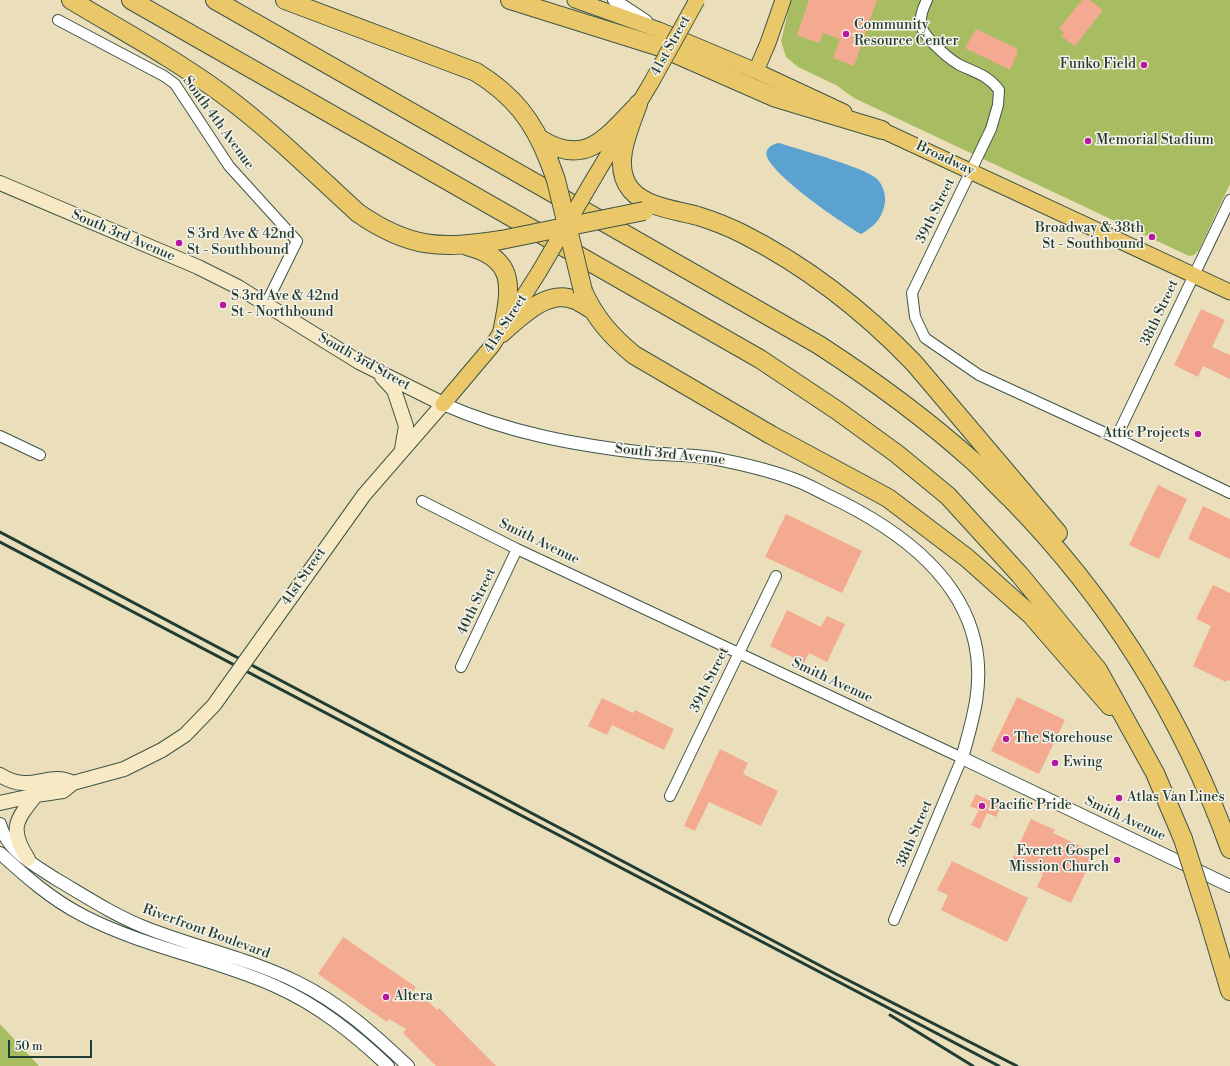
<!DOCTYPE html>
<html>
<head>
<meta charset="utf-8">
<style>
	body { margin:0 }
	#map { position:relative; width:1230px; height:1066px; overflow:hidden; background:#eadfba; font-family:"Libre Bodoni",serif }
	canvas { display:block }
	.scale { position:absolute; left:8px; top:1040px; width:84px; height:18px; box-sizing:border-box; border:2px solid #1f3d34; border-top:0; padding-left:5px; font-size:12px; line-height:14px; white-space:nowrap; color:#1f3d34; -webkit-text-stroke:3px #f7f3e8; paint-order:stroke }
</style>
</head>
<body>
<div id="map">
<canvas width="1230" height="1066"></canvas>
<div class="scale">50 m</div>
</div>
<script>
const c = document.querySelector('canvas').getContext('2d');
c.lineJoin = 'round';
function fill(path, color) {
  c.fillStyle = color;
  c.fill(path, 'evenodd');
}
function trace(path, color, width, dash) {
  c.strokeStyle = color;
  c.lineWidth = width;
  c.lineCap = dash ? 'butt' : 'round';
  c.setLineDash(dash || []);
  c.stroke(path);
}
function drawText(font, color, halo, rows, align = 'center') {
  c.font = font + ' "Libre Bodoni",serif';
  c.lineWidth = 3;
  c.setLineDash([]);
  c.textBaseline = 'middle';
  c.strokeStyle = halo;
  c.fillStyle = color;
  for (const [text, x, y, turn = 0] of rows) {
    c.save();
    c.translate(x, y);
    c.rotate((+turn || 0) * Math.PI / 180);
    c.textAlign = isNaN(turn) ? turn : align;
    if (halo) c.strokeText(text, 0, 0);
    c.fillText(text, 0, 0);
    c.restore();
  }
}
fill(new Path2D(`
	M791,0H1230V184L1199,250L1194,255L1189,256L854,98L836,85L798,67L786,57L781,41Z
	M0,1024L39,1066H0Z`), '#a8bd61');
fill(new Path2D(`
	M779,143C797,149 867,168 877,179C884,186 887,198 884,207C881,220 872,228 861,234C840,222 776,178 767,157C764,149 772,144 779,143Z`), '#5ba2d1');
fill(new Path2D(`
	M809,0H877L854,66L833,58L840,39L823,33L819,43L797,35Z
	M1082,0H1089L1103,10L1075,46L1061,36L1064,33L1059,29Z
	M976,29L1018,49L1016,52H1018L1010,70L965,48Z
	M1201,309L1225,320L1212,347L1230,355V379L1203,366L1198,377L1174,365Z
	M1158,485L1187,499L1159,559L1129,545Z
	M1203,506L1230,519V559L1188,539Z
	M786,514L862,551L842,593L765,557Z
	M1213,585L1230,593V681L1227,680L1226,682L1193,666L1211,626L1196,619Z
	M787,610L821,627L827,616L845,624L827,662L809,653L804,663L770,646Z
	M1017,697L1065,720L1039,774L991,751Z
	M602,698L633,713L635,710L674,729L664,750L612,725L607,735L588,726Z
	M720,749L748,763L743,774L778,791L761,826L709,802L695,831L684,826Z
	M976,794L1001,806L996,817L987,813L980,829L971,825L979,810L970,806Z
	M1031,819L1055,830L1053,833L1095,853L1071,903L1037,887L1043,874L1012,860Z
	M952,861L1028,898L1007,942L941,910L948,895L937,890Z
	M343,937L416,987L412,992L430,1003L437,1010L439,1008L496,1066H436L403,1033L406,1029L389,1019L387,1022L318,974Z`), '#f3aa90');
const minor = new Path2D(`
	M927,0C923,8 920,15 921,24C922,36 948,58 958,64C975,73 987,74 999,90L998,105L991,129L912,293L915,317L925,338L979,375L1116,438L1230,493
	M58,20L164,76L175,84L229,166L297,241L266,304
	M0,436L40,455
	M1116,438L1230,200
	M422,501L517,549L962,758L894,920
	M461,667L517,549
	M670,796L776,576`);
const tertiary = new Path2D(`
	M614,0L646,21
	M443,404C509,433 575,445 646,453C668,455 690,454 712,458C738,463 765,469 790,478C803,482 815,489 827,495C889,524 959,570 975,643C984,684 973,719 962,758L1230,886
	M0,824C7,851 33,864 56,879C85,896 112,914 144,927C194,947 248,958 297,982C340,1003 374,1034 408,1066
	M0,853C25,876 51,899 82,915C143,947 212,958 275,986C318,1005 354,1034 388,1066`);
const secondary = new Path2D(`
	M0,183L198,267L238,287L359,362L443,404L364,495L274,621
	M382,377L394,390L406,426L402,449
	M0,775C31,795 48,770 73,783
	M0,803L36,795L63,791L73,783L124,769L162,750
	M28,859C9,829 15,821 36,795`);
const primary = new Path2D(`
	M575,0L659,30L756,71L844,112
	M756,71L768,43L783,0
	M873,126L1230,292
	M594,178L651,83
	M443,404L492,346L539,272`);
const motorway = new Path2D(`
	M71,0C121,30 173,58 221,93C270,129 313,172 358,213C410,249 441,249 501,240
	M131,0L760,359L838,411L897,454L948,496L1020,575L1098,670L1155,773L1183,839
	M215,0L819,345C873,380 925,418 973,461C986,473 998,487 1011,499C1110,600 1182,716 1230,849
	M285,0L476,72C513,95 533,120 549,161
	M510,0L660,47L776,98L882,130
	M638,104C629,130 611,166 631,190C647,208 677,210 698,216C714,221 729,227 743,234C808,267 864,311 914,363L1058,533
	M540,139C585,167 605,139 635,108
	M467,246C519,259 510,291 502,333
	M583,291C595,318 611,336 634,355L771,435L888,498L967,558L1031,615L1110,706
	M502,333C520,317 548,288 575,300C580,302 586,306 591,309
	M1208,917L1230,991`);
trace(minor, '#3d5548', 12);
trace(tertiary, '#3d5548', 14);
trace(secondary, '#3d5548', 16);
trace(primary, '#3d5548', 17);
trace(motorway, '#3d5548', 20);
trace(minor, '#fff', 10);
trace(tertiary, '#fff', 12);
trace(secondary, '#f7e9c3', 14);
trace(primary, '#eac769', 15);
trace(motorway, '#eac769', 18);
trace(new Path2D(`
	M0,532L836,974L1017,1066
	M0,542L999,1066
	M890,1015L973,1066`), '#1f3d34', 3);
const secondaryBridge = new Path2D(`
	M162,750L185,735L214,705L274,621`);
const primaryBridge = new Path2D(`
	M651,83L697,0
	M539,272L594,178`);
const motorwayBridge = new Path2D(`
	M549,161L556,180L583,291
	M501,240L644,211
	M1183,839L1208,917`);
trace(secondaryBridge, '#3d5548', 16, []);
trace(primaryBridge, '#3d5548', 17, []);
trace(motorwayBridge, '#3d5548', 20, []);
trace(secondaryBridge, '#f7e9c3', 14);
trace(primaryBridge, '#eac769', 15);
trace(motorwayBridge, '#eac769', 18);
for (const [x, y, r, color] of [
	[846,34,4,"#b5179e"],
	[1144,65,4,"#b5179e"],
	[1088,141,4,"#b5179e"],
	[1152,237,4,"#b5179e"],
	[179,243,4,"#b5179e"],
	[223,305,4,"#b5179e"],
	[1198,434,4,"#b5179e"],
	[1006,739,4,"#b5179e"],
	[1055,763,4,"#b5179e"],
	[1119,798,4,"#b5179e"],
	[982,806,4,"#b5179e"],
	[1117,860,4,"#b5179e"],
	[386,997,4,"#b5179e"]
]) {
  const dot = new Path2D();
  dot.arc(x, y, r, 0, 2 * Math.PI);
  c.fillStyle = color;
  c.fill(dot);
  trace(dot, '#f7f3e8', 1.5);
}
drawText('14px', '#1f3d34', '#f7f3e8', [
	["Community",854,26],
	["Resource Center",854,42],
	["Funko Field",1136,65,"right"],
	["Memorial Stadium",1096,141],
	["Broadway & 38th",1144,229,"right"],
	["St - Southbound",1144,245,"right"],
	["S 3rd Ave & 42nd",187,235],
	["St - Southbound",187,251],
	["S 3rd Ave & 42nd",231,297],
	["St - Northbound",231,313],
	["Attic Projects",1190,434,"right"],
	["The Storehouse",1014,739],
	["Ewing",1063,763],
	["Atlas Van Lines",1127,798],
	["Pacific Pride",990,806],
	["Everett Gospel",1109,852,"right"],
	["Mission Church",1109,868,"right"],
	["Altera",394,997]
], 'left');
drawText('14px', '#1f3d34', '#f7f3e8', [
	["41st Street",671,46,-61],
	["South 4th Avenue",218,123,54],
	["Broadway",945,159,25],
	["39th Street",936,211,-64],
	["South 3rd Avenue",123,236,23],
	["38th Street",1160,313,-65],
	["41st Street",506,324,-57],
	["South 3rd Street",364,362,29],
	["South 3rd Avenue",670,455,6],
	["Smith Avenue",539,542,26],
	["41st Street",304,577,-55],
	["40th Street",477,602,-65],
	["39th Street",710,680,-64],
	["Smith Avenue",832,681,25],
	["Smith Avenue",1125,819,25],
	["38th Street",915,834,-67],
	["Riverfront Boulevard",206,932,20]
]);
</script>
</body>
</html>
